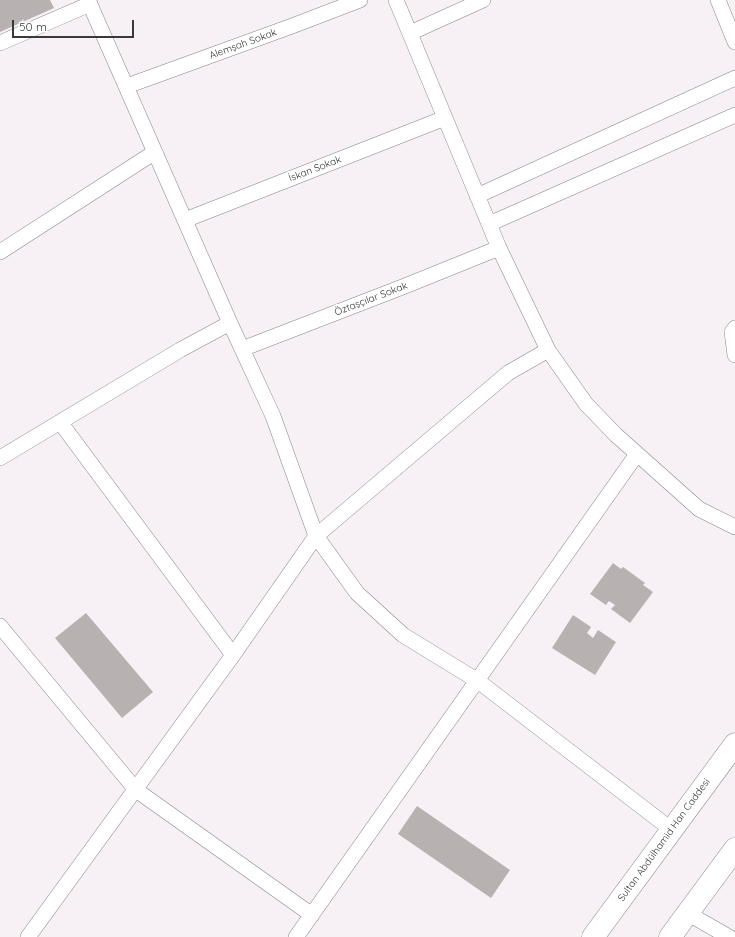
<!DOCTYPE html>
<html>
<head>
<meta charset="utf-8">
<style>
	body { margin:0 }
	#map { position:relative; width:735px; height:937px; overflow:hidden; background:#f7f1f5; font-family:Quicksand,sans-serif }
	canvas { display:block }
	.scale { position:absolute; left:12px; top:20px; width:122px; height:18px; box-sizing:border-box; border:2px solid #3a3839; border-top:0; padding-left:5px; font-size:12px; line-height:14px; white-space:nowrap; color:#3a3839; -webkit-text-stroke:3px #fff; paint-order:stroke }
</style>
</head>
<body>
<div id="map">
<canvas width="735" height="937"></canvas>
<div class="scale">50 m</div>
</div>
<script>
const c = document.querySelector('canvas').getContext('2d');
c.lineJoin = 'round';
function fill(path, color) {
  c.fillStyle = color;
  c.fill(path, 'evenodd');
}
function trace(path, color, width, dash) {
  c.strokeStyle = color;
  c.lineWidth = width;
  c.lineCap = dash ? 'butt' : 'round';
  c.setLineDash(dash || []);
  c.stroke(path);
}
function drawText(font, color, halo, rows, align = 'center') {
  c.font = font + ' Quicksand,sans-serif';
  c.lineWidth = 4;
  c.setLineDash([]);
  c.textBaseline = 'middle';
  c.strokeStyle = halo;
  c.fillStyle = color;
  for (const [text, x, y, turn = 0] of rows) {
    c.save();
    c.translate(x, y);
    c.rotate((+turn || 0) * Math.PI / 180);
    c.textAlign = isNaN(turn) ? turn : align;
    if (halo) c.strokeText(text, 0, 0);
    c.fillText(text, 0, 0);
    c.restore();
  }
}
fill(new Path2D(`
	M0,0H50L54,8L0,32Z
	M613,563L621,569L623,567L645,583L643,585L653,592L630,623L611,609L615,605L609,601L606,605L590,594Z
	M86,613L153,692L122,718L55,638Z
	M573,615L591,627L587,633L593,638L598,630L616,642L595,675L552,648Z
	M417,806L510,870L491,898L398,834Z`), '#b8b1b2');
const street = new Path2D(`
	M88,0L230,323L273,416L316,536L357,593L403,635L478,681L672,830
	M396,0L499,248L548,350L586,404L616,435L699,509L735,527
	M718,0L735,42
	M410,33L483,0
	M0,43L90,4
	M127,86L292,26L360,0
	M477,196L735,78
	M185,220L445,118
	M489,224L735,115
	M0,252L155,152
	M735,328L732,332L735,355
	M242,349L405,286L499,248
	M60,422L233,655
	M0,458L180,350L230,323
	M0,626L136,790L312,915
	M687,913L729,937
	M28,937L233,655L316,536L508,373L548,350
	M296,937L637,454`);
const primary = new Path2D(`
	M593,937L735,744
	M670,937L735,849`);
trace(street, '#898487', 16);
trace(primary, '#898487', 23);
trace(street, '#fff', 15);
trace(primary, '#fff', 22);
drawText('10px', '#3a3839', '#fff', [
	["Alemşah Sokak",243,44,-20],
	["İskan Sokak",315,169,-21],
	["Öztaşçılar Sokak",371,299,-21],
	["Sultan Abdülhamid Han Caddesi",664,840,-54]
]);
</script>
</body>
</html>
